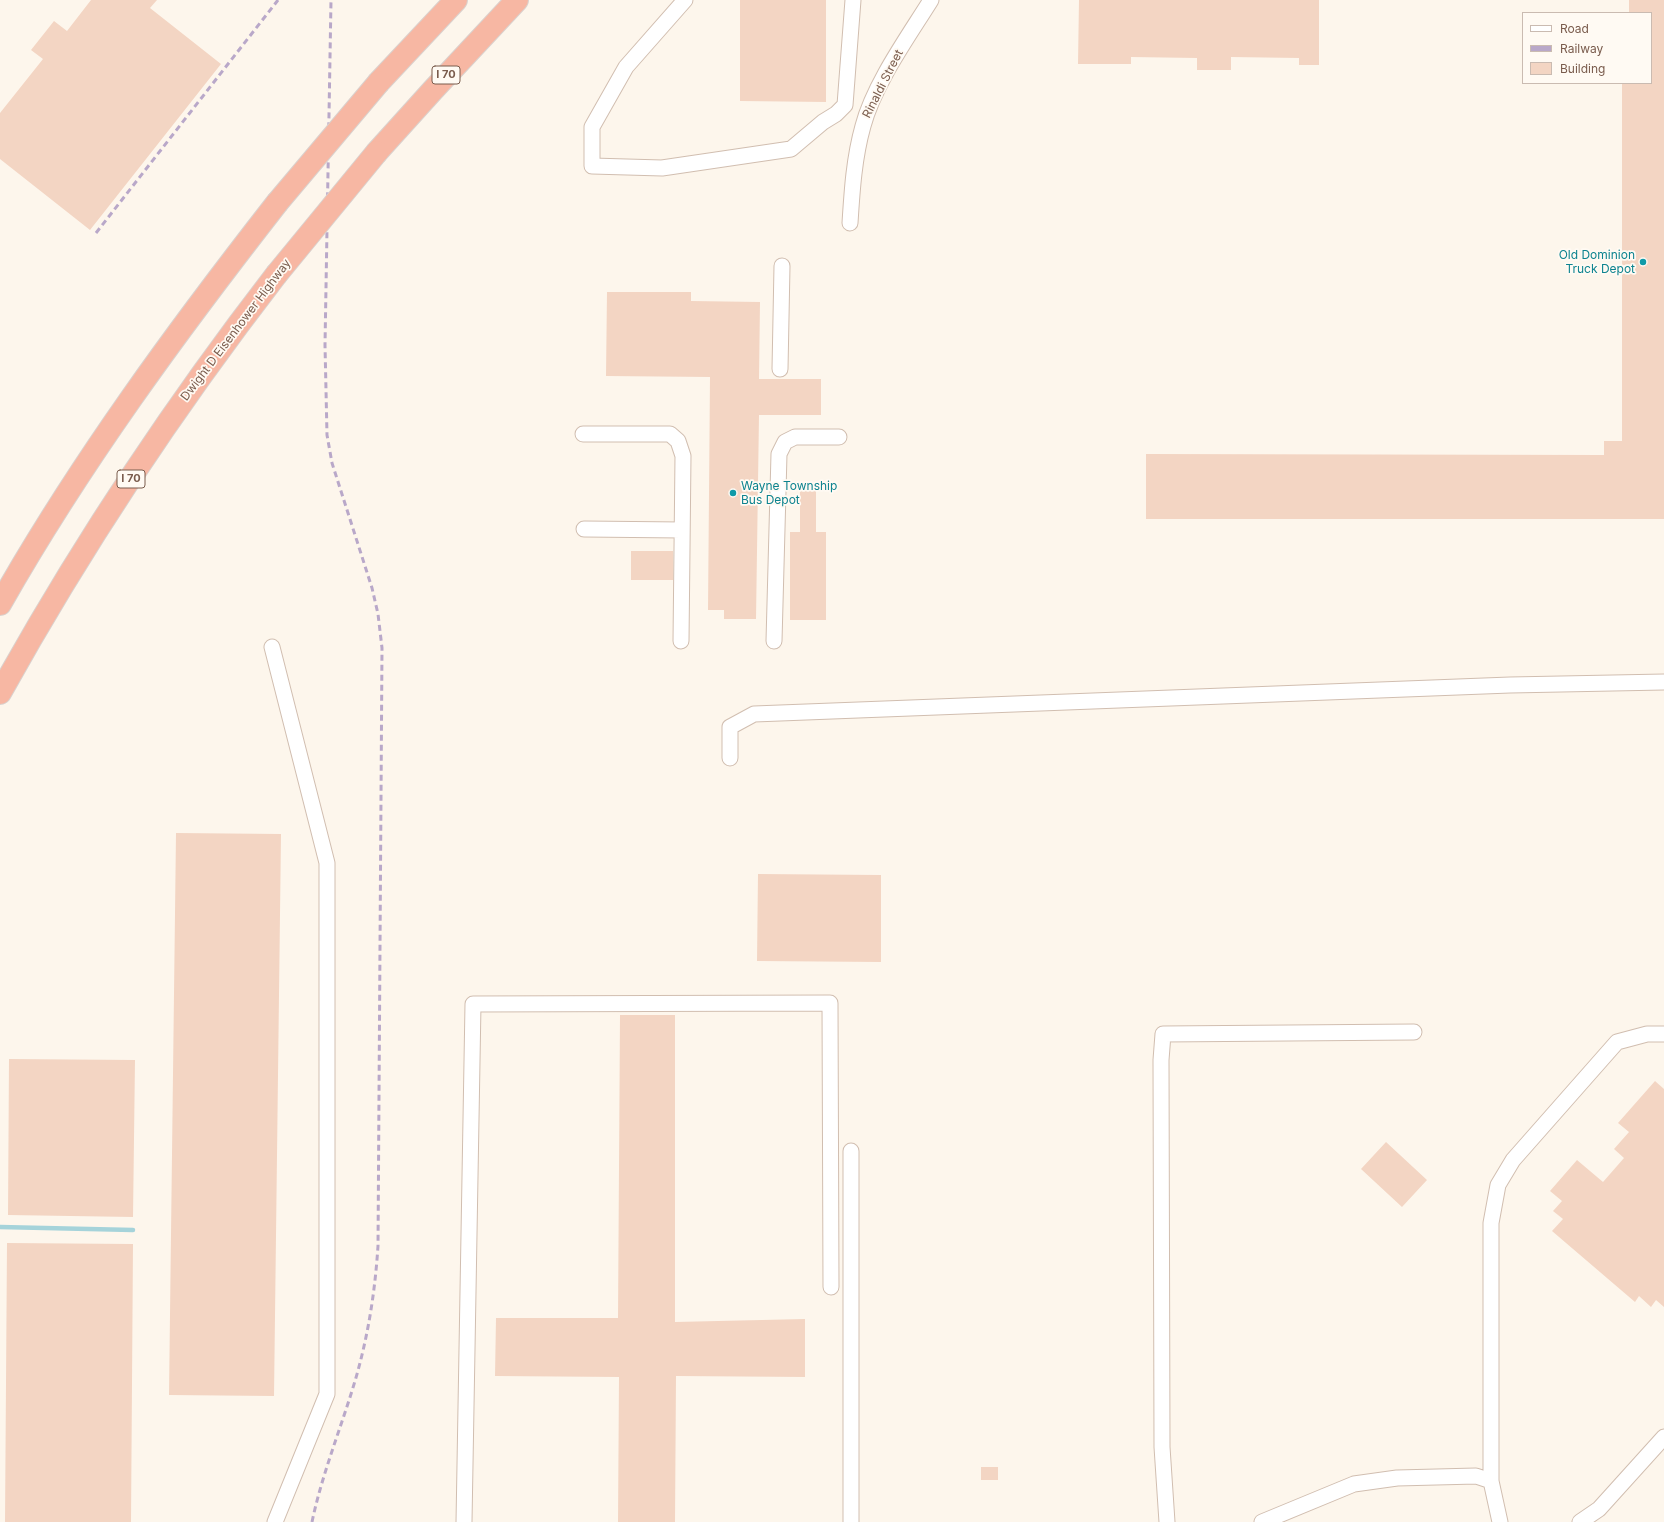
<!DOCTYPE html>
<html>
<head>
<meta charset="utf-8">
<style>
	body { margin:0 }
	#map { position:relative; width:1664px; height:1522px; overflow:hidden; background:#fdf6ec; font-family:Inter,sans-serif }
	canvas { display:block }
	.legend { position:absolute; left:1522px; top:12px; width:130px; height:72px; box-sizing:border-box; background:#fffaf3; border:1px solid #cabbb1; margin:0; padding:5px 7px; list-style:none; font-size:12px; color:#7a5c4d }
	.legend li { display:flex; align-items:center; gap:8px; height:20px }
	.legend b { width:20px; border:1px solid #cabbb1 }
</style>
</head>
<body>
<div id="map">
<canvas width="1664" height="1522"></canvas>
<ul class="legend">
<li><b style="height:5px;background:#fff"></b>Road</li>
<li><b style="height:5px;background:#b9a8c9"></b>Railway</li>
<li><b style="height:11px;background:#f3d5c3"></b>Building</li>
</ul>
</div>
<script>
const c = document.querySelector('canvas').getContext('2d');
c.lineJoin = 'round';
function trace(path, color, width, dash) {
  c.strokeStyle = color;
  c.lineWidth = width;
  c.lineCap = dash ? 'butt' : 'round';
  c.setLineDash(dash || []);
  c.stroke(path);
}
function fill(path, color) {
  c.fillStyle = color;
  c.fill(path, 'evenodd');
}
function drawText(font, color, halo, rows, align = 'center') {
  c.font = font + ' Inter,sans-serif';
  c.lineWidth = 3.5;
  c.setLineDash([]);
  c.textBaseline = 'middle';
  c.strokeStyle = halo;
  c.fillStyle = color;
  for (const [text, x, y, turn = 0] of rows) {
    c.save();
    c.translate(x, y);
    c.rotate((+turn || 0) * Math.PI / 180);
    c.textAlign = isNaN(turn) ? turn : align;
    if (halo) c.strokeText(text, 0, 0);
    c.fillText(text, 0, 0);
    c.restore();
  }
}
trace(new Path2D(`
	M0,1227L133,1230`), '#a5d3da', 4.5);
fill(new Path2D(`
	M91,0H157L150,8L221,64L90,230L0,159V113L43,59L31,50L54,21L67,31Z
	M740,0H826V102L740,101Z
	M1079,0H1319V65H1299V58L1231,57V70H1197V58L1131,57V64H1078Z
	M1629,0H1664V519H1146V454L1604,455V441H1622V83H1651V13H1629Z
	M607,292H691V301L760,302L759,379H821V415H759L756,619H724V610H708L710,377L606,376Z
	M800,491H816V532H826V620H790V532H800Z
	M631,551H673V580H631Z
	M176,833L281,834L274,1396L169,1395Z
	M758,874L881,875V962L757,961Z
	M620,1015H675V1322L805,1319V1377L676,1376L675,1522H618L619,1377L495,1376L496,1318H618Z
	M9,1059L135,1060L133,1217L8,1215Z
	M1655,1081L1664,1089V1307L1656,1300L1651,1307L1639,1296L1635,1302L1552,1231L1563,1219L1553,1211L1562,1201L1550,1191L1577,1160L1603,1182L1624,1158L1614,1149L1629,1132L1618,1123Z
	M1386,1142L1427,1180L1402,1207L1361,1169Z
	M7,1243L133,1244L131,1522H5Z
	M981,1467H998V1480H981Z`), '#f3d5c3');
const minor = new Path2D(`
	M685,0L626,67L592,127V166L662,168L791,149L823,122L836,114L845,105L853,0
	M850,223C852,191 854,158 863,126C874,84 908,37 931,0
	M780,369L782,266
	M583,434H670L678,441L683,456L681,641
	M584,529L682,530
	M774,641L779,454L785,442L795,437H839
	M272,647L327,863V1394L275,1522
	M730,758V727L754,714L1510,685L1664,682
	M851,1151V1522
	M1491,1481V1223L1498,1185L1513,1160L1617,1042L1647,1034H1664
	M464,1522L473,1004L830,1003L831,1287
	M1167,1522L1162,1447L1161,1060L1163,1034L1414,1032
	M1262,1522L1354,1484L1397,1478L1476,1476L1491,1481L1500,1522
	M1580,1522L1599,1509L1664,1437`);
const highway = new Path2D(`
	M379,82L456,0
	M377,152L433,90L517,0
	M0,604C80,463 177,331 277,203
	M0,693C81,547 174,407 276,275`);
trace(minor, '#d1beb0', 17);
trace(highway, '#dad1cd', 24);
trace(minor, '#fff', 15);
trace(highway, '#f7b7a3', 22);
trace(new Path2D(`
	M96,233L278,0
	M312,1522C322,1474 341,1428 355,1381C368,1337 375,1292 378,1246L382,648L378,614L372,588L332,463L327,435L325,345L331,0`), '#b9a8c9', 3, [6, 4]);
const highwayBridge = new Path2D(`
	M277,203L379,82
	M276,275L377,152`);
trace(highwayBridge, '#dad1cd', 24, []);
trace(highwayBridge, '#f7b7a3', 22);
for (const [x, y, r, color] of [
	[1643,262,4,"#0f9aa8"],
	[733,493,4,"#0f9aa8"]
]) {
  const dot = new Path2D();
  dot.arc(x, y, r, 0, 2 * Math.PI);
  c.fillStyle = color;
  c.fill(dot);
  trace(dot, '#fffaf3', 1.5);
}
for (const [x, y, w] of [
	[446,75,28],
	[131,479,28]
]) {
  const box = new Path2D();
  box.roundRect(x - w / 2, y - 9, w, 18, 3);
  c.fillStyle = '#fffaf3';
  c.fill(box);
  trace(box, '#7a5c4d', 1);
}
drawText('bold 11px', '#7a5c4d', null, [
	["I 70",446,75],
	["I 70",131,479]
]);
drawText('12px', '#7a5c4d', '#fffaf3', [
	["Rinaldi Street",883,84,-63],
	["Dwight D Eisenhower Highway",236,330,-53]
]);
drawText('12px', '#0d838f', '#fffaf3', [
	["Old Dominion",1635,255],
	["Truck Depot",1635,269],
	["Wayne Township",741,486,"left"],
	["Bus Depot",741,500,"left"]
], 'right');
</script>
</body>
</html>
